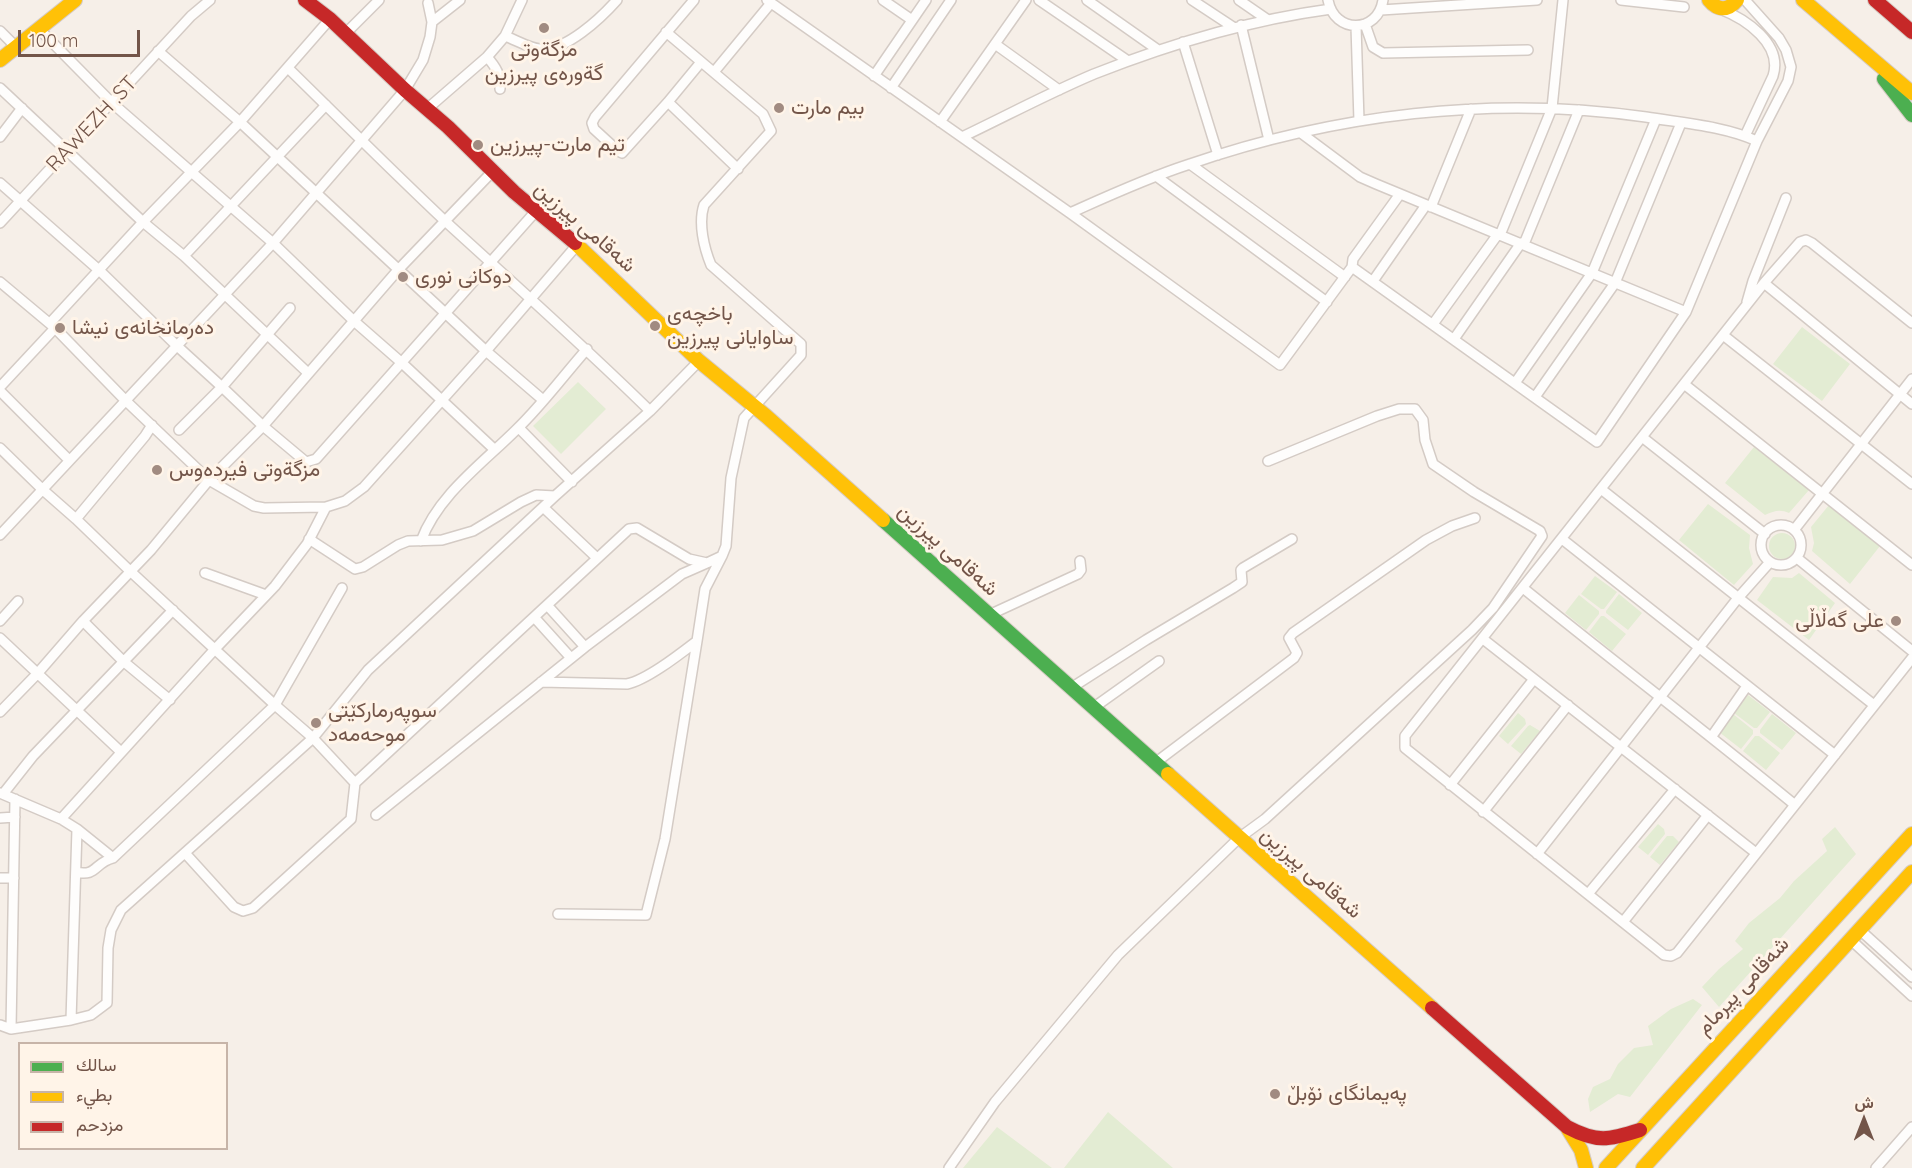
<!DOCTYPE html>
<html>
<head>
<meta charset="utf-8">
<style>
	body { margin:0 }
	#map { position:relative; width:1912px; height:1168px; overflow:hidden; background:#f6efe8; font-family:Quicksand,Vazirmatn,sans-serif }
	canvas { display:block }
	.legend { position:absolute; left:18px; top:1042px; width:210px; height:108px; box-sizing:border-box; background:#fff4e8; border:2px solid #c7b4a8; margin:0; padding:8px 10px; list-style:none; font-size:18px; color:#735549 }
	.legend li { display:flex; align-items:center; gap:12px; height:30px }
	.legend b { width:30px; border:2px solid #c7b4a8 }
	.north { position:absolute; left:1834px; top:1090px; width:60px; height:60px; -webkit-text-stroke:4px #fff4e8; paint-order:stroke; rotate:0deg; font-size:16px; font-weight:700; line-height:24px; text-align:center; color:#735549 }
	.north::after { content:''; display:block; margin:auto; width:21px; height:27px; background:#735549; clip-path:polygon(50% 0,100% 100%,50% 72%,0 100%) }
	.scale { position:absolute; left:18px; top:30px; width:122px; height:27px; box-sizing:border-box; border:3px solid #735549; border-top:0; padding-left:8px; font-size:18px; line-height:21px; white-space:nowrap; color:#735549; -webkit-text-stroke:4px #fff4e8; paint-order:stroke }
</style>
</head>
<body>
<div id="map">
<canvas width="1912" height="1168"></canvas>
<ul class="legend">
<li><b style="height:8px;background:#4caf50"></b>سالك</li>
<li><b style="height:8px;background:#ffc107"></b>بطيء</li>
<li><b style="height:8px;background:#c62828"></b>مزدحم</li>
</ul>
<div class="north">ش</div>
<div class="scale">100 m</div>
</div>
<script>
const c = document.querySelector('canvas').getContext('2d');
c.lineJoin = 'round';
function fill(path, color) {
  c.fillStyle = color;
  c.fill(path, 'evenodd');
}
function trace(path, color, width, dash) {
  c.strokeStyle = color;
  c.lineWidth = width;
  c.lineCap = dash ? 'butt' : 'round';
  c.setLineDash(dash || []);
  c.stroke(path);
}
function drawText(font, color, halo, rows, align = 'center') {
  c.font = font + ' Quicksand,Vazirmatn,sans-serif';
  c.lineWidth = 6;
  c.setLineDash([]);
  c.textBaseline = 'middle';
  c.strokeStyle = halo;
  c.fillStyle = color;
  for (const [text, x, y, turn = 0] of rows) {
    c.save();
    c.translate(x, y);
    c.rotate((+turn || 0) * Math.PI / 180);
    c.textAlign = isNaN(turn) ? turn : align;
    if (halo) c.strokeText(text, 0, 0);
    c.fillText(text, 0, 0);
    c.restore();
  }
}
fill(new Path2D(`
	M1802,327L1850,364L1822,401L1773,364Z
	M578,382L606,409L561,454L533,426Z
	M1754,447L1809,490L1789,513C1780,509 1774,511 1765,515L1725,483Z
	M1708,504L1750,535L1749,548L1753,564L1734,585L1679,540Z
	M1829,505L1880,546L1850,584L1812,551L1814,543L1811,527Z
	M1769 546a13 13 0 1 1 26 0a13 13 0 1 1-26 0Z
	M1799,573L1835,603L1809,640L1757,600L1773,577L1792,578Z
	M1595,576L1617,592L1604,609H1601L1581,594Z
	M1619,594L1642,613L1628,630L1606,613V611Z
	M1579,595L1599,611V614L1586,630L1565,613Z
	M1601,616H1604L1626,634L1612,651L1589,632Z
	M1748,695L1770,712L1757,728H1754L1734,713Z
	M1518,713L1525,719L1526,724L1508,744L1499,736Z
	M1733,714L1753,730V734L1741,749L1719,732Z
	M1772,714L1796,733L1782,750L1760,733V730Z
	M1530,725L1540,731L1521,754L1511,746L1528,726Z
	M1755,736H1759L1780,753L1766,770L1743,751Z
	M1658,824L1664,829L1665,834L1648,855L1638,847Z
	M1835,827L1856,854L1719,1007L1702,987L1719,969L1743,949L1735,941L1749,923L1780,898L1794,881L1827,851L1822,839Z
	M1667,836H1673L1679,842L1660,865L1650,857Z
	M1693,999L1702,1005L1630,1097L1618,1094L1590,1112L1588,1099L1593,1087L1610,1079L1618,1064L1634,1048L1653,1045L1648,1026L1671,1009Z
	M1108,1112L1173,1168H1064Z
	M997,1127L1052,1168H963Z`), '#e3ecd3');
const street = new Path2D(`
	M694,0L595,117L592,123L594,129L618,151L622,153L668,102L701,62
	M767,0L1070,213L1280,365L1352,267L1353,259L1400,194
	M883,0L912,20
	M1039,0L1128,61
	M1087,0L1158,50
	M1192,0L1233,27
	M1239,0L1268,20
	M1328,0C1334,34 1378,34 1383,0
	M1621,0L1684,7
	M1720,9C1746,19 1783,44 1773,76L1745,136
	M1381,10L1537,0
	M432,22L460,0
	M1365,24L1373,47L1383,53L1528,50
	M1241,25L1269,140
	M1356,26L1359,121
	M39,29L111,102L273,243L354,321L402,363L495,450
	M0,31L16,47
	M345,34L379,0
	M505,36C516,40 529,48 540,49C565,52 601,18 617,0
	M1183,42L1218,155
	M995,44L1059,90
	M158,51L240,122L486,351L543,400
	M487,57C496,67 501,75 500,89
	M288,68C340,119 392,171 445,221C514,284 584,346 650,411
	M714,72L771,3
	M874,76L926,0
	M0,88L143,222L184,256L308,373
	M891,88L951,0
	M668,102L738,169
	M427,109L487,57L505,36L522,0
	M940,122L1026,0
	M1301,133L1360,177L1376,184L1686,312
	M0,137L22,108
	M962,137C1006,116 1049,93 1094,74C1170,44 1249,20 1331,9
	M1190,164L1345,277
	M1156,176L1327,302
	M0,183L100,271L176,345L222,387L263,426L306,462L316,459L536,211
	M1431,207L1471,109
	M1070,213C1108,196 1147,178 1187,165C1334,114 1492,95 1646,117C1682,123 1724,126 1757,141
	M0,223L191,16L210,0
	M1500,235L1552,108L1563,0
	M1524,244L1579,110
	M184,256L326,105
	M1352,267L1597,442L1686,312L1757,141L1788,81L1791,67L1786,50L1779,38L1745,0
	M1373,281L1426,205
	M0,282L55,328L125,400L209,480L254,506L264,508L326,507L345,501L364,487L486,351L577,245
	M1764,283L1912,404
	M1747,302L1753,281L1786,198
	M50,323L143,222L240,122L330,19
	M1912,323L1812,243L1806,240L1800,242L1764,283L1408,732L1405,736V748L1664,955L1671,956L1677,953L1912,658
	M1433,324L1498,234
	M1723,335L1912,484
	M1454,339L1521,243
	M1515,383L1592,273L1656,119
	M1684,384L1912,565
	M0,387L55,328
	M0,391L69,460
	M1535,397L1615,283L1681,123
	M519,428L572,482
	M179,430L222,387L290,308
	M1642,437L1765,534
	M0,448L43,490L76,519L129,570L275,705L313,738L355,783
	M1601,489L1874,705
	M543,507L597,558
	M76,519L145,436L152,425
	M1761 545a20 20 0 1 1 40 0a20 20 0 1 1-40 0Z
	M1794,530L1912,379
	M0,535L273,243L405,90L423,60L430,37L432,22L428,3
	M309,539L355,569L363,567L398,545L408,541L442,540L473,531L521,502L536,495L555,496
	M1562,539L1835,755
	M421,541C438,495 483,463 517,429C542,405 564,375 587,349
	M1797,558L1912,651
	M205,573L266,595
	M1523,588C1613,661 1705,731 1795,805
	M547,605L585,647
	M989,615L1078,574L1081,570L1080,561
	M534,617L571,658
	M0,621L18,601
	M83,621L123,661L170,700
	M0,638L121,752
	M1483,639L1756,853
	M541,682L627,684C647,680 680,654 697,641L705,589L722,556
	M1071,688L1146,640L1233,588L1242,582L1241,570L1243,568L1292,539
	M1093,708L1159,661
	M0,712L37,674L83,621L151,550L209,480L263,426L398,270L492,172
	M1712,736L1747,686
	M1155,763L1294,658L1297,653L1289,638L1293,633L1426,540L1452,526L1475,518
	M1450,785L1534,679
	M0,793L61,819L77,829L71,1020
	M3,794L33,756L173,610
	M1483,812L1568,705
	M376,815L585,647L682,574L707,563
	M0,818L15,817
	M61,819L215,649L275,586L307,544L326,507
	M77,829L113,858
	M185,853L234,907L243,911L253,908L351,819L355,783L629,529L637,528L689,559L707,563L722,556L726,546L731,478L744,418L801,355V344L711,265C704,248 698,223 704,205L771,131L763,114L666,32
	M1537,854L1738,598L1770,562
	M76,872C97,877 94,863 113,858L275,705L342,588
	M0,878H14
	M1588,894L1675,789
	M558,914L646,915L665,839L697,641
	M1623,922L1708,815
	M1860,930L1912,977
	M1851,940L1912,996
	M0,1025L11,1029L71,1020L91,1015L107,1003L108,948L111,930L121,910L313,738L368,670L555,496L650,411L699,361
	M11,1029L15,799
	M949,1168L995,1102L1118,955L1239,838L1265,819L1472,630L1493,608L1542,536L1540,531L1474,492L1433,464L1425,440L1423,420L1415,409H1399L1377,416L1268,461
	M1876,1168L1912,1127`);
const fast = new Path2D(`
	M1884,79L1912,115
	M883,520L1168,774`);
const slow = new Path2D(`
	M1709,0C1718,11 1728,11 1737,0
	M1803,0L1912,93
	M0,60L75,0
	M575,243L699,361L766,416L883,520
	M1168,774L1432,1008
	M1568,1129L1581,1150L1586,1168
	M1606,1168L1912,834
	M1643,1168L1912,872`);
const jam = new Path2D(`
	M305,0L330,19L405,90L448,127L514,192L575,243
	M1875,0L1912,32
	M1432,1008L1567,1127C1597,1143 1609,1140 1640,1130`);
trace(street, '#d4cbc5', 12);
trace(fast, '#d5cbc4', 16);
trace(slow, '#d5cbc4', 16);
trace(jam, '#d5cbc4', 16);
trace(street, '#fefdfc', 9);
trace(fast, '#4caf50', 14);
trace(slow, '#ffc107', 14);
trace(jam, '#c62828', 14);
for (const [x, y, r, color] of [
	[544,28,6,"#a18b81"],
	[779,108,6,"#a18b81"],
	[478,145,6,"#a18b81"],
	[403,277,6,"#a18b81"],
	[655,326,6,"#a18b81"],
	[60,328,6,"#a18b81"],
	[157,470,6,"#a18b81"],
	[1896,621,6,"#a18b81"],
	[316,723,6,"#a18b81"],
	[1275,1094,6,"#a18b81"]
]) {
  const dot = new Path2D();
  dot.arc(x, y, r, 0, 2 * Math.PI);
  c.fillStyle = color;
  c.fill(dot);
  trace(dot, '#fff4e8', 2);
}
drawText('21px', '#735549', '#fff4e8', [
	["مزگةوتی",544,50,"center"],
	["گةورەی پیرزین",544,74,"center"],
	["بیم مارت",791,108],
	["تیم مارت-پیرزین",490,145],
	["دوکانی نوری",415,277],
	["باخچەی",667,314],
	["ساوایانی پیرزین",667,338],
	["دەرمانخانەی نیشا",72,328],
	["مزگةوتی فیردەوس",169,470],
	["علی گەڵاڵی",1884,621,"right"],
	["سوپەرمارکێتی",328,711],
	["موحەمەد",328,735],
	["پەیمانگای نۆبڵ",1287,1094]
], 'left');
drawText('21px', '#735549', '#fff4e8', [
	["RAWEZH .ST",92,124,-47],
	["شەقامی پیرزین",585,227,41],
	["شەقامی پیرزین",948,550,42],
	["شەقامی پیرزین",1311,873,41],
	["شەقامی پیرمام",1743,986,-47]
]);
</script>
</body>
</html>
